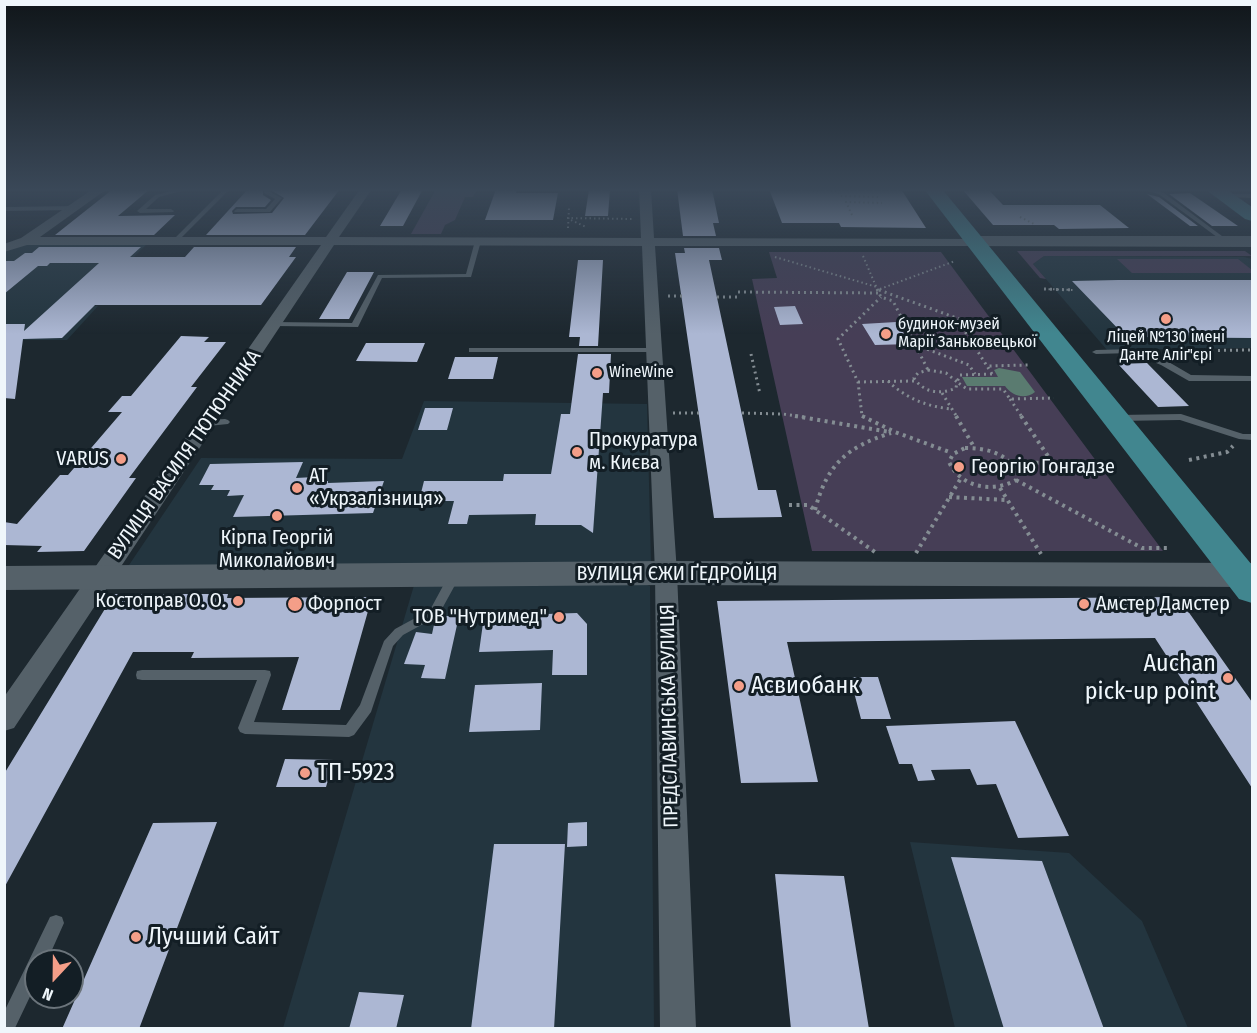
<!DOCTYPE html>
<html>
<head>
<meta charset="utf-8">
<style>
	body { margin:0 }
	#map { position:relative; width:1257px; height:1033px; overflow:hidden; background:#1d282f; font-family:"Fira Sans Condensed",sans-serif }
	canvas { display:block }
	.frame { position:absolute; inset:0; border:6px solid #eff6fb; pointer-events:none }
	.north { position:absolute; left:24px; top:949px; width:60px; height:60px; box-sizing:border-box; background:#131e25; border:2px solid #6b747b; border-radius:50%; rotate:202deg; font-size:16px; font-weight:700; line-height:24px; text-align:center; color:#eff6fb }
	.north::after { content:''; display:block; margin:auto; width:21px; height:27px; background:#f49e88; clip-path:polygon(50% 0,100% 100%,50% 72%,0 100%) }
</style>
</head>
<body>
<div id="map">
<canvas width="1257" height="1033"></canvas>
<div class="frame"></div>
<div class="north">N</div>
</div>
<script>
const c = document.querySelector('canvas').getContext('2d');
c.lineJoin = 'round';
function fill(path, color) {
  c.fillStyle = color;
  c.fill(path, 'evenodd');
}
function trace(path, color, width, dash) {
  c.strokeStyle = color;
  c.lineWidth = width;
  c.lineCap = dash ? 'butt' : 'round';
  c.setLineDash(dash || []);
  c.stroke(path);
}
function drawText(font, color, halo, rows, align = 'center') {
  c.font = font + ' "Fira Sans Condensed",sans-serif';
  c.lineWidth = 6;
  c.setLineDash([]);
  c.textBaseline = 'middle';
  c.strokeStyle = halo;
  c.fillStyle = color;
  for (const [text, x, y, turn = 0] of rows) {
    c.save();
    c.translate(x, y);
    c.rotate((+turn || 0) * Math.PI / 180);
    c.textAlign = isNaN(turn) ? turn : align;
    if (halo) c.strokeText(text, 0, 0);
    c.fillText(text, 0, 0);
    c.restore();
  }
}
fill(new Path2D(`
	M27,244H147L85,305L98,306L67,340H5V251Z
	M1044,256L1244,257L1252,259V348L1107,350L1033,264Z
	M424,401L647,404L651,563L127,568L201,458L402,459Z
	M415,582H638L650,586L654,1028H283Z
	M910,842L1069,853L1142,921L1188,1028H955Z`), '#23353f');
fill(new Path2D(`
	M436,189H477L473,197H465L455,220L445,225L441,234H411Z
	M1017,251H1245L1252,256H1044L1033,264L1046,279L1040,278Z
	M769,252H941L1163,551H812L752,279L777,278Z
	M1117,259H1238L1252,270V273H1132Z`), '#463e56');
fill(new Path2D(`
	M999,368L1020,372L1035,392C1025,400 1012,396 1005,386H967L962,377H998L994,370Z`), '#5a7b70');
fill(new Path2D(`
	M113,189H150L118,216L175,215L154,235H55Z
	M248,189H263V195L271,200L265,207H236L232,211L233,214L272,213L284,198L269,189H340L305,235H206Z
	M402,189H423L403,226H380Z
	M496,189H517L516,193H558L553,220H485Z
	M589,189H610L608,216H585Z
	M677,189H712L719,223H713L716,236H683Z
	M769,189H901L926,228L841,227L839,223H782Z
	M962,189H988L1003,205H1100L1129,228L1059,229L1054,225H993Z
	M1190,193L1238,226H1212L1169,194Z
	M1147,194L1159,197L1198,226H1190Z
	M39,247H141L130,257H185L194,247H296L289,257H296L261,305H95L62,338L23,339L15,399L4,398V324H25L24,331L99,263H50L47,266H38L4,294V261H14L25,253H32Z
	M684,248H719L722,260H709L758,490H776L782,517L714,518L675,253H685Z
	M578,260H603L598,346H579L580,337H569Z
	M347,272H374L349,319H319Z
	M1118,280H1252V338L1126,337L1072,281Z
	M795,306L803,324L780,325L774,307Z
	M896,322L911,344L875,345L862,324Z
	M181,336L209,337L204,342H226L191,387H197L129,478H136L84,551L37,552L42,546L4,545V522L17,524L60,475H68L122,412H108L122,396H131Z
	M366,343H425L417,362L356,361Z
	M578,354H611L609,393H603L593,533L581,525H535L536,514L469,515L467,524H448L454,501H419L424,481H503L504,474H551L561,414H570Z
	M455,357H498L493,379H448Z
	M1147,363L1189,406L1158,407L1118,364Z
	M425,408H453L447,430H418Z
	M303,462L296,478L314,477L312,482L328,481V483L384,481L373,513L233,517L244,495L227,496L230,490H211L214,485H199L210,464Z
	M114,594H228L227,598L372,597L340,710H282L299,657L191,658L194,652H133L4,888V774Z
	M1178,597L1252,702V788L1155,638L787,642L818,782L741,783L717,601Z
	M577,613L587,624V675H552L553,650L479,652L484,616Z
	M441,616H459L445,679L421,678L425,665L404,664L416,632L432,634L435,620Z
	M850,677H878L891,719H861Z
	M542,683L540,730L469,732L475,685Z
	M1015,721L1069,836L1018,838L996,784L977,785L970,769L931,770L935,780L918,781L912,764H899L886,726Z
	M285,759L334,760L326,787H276Z
	M217,822L139,1029H62L153,823Z
	M587,822V846L567,847L568,823Z
	M494,844H565L554,1029H471Z
	M951,857L1042,861L1104,1029H1004Z
	M775,874L844,876L869,1029H791Z
	M359,992L404,995L396,1029H349Z`), '#acb7d3');
trace(new Path2D(`
	M808,191H838L840,196L879,197
	M852,215L846,202L882,203
	M1020,217L1036,225
	M567,218L633,219
	M571,220L586,227
	M568,228L569,208
	M863,256L878,291
	M775,257L877,287
	M880,289L955,261
	M1044,289L1074,290`), '#848d93', 2, [1.5, 3]);
trace(new Path2D(`
	M877,289L881,297L893,301L928,370
	M1044,289L1074,290
	M879,290L968,322L999,323
	M738,292L879,293
	M668,296H683
	M717,297H739
	M904,322H961
	M959,322L987,366
	M916,345L969,365L975,374
	M1170,351L1252,350
	M751,354L760,394
	M928,370L946,373L957,382L956,388C940,395 924,393 914,378L918,373Z
	M992,374L960,375L957,382L967,389H1003L1010,399L1054,398
	M992,374L987,366L1029,365
	M888,381C905,398 928,407 952,409
	M858,382L915,381
	M942,393L957,417
	M1010,399L1022,417
	M673,413H700
	M742,413L783,414L804,417
	M865,417L862,416L858,382L838,339L881,297`), '#848d93', 3, [2, 4]);
trace(new Path2D(`
	M795,416L890,432
	M862,416L895,432L952,453
	M956,416L974,447
	M1021,416L1052,462
	M965,448C985,448 1002,452 1016,468V480C993,493 961,488 949,462L953,454Z
	M1189,460L1227,452L1233,446
	M1013,463L1103,462
	M1016,480L1142,548H1169
	M1000,488L1041,554
	M949,497L1006,500
	M789,505H808L875,552
	M815,510C827,464 847,447 891,433
	M916,553L961,478`), '#848d93', 4, [3, 4.5]);
fill(new Path2D(`
	M180,189L186,190L159,197L146,209H171L174,211L173,212L140,213L137,211L155,195Z
	M224,189H230L177,242H173V240Z
	M1143,189H1152L1164,193L1230,242L1225,243L1160,195Z
	M264,191H268L282,198L270,212H235L234,211L237,209H266L275,199L264,193Z
	M1224,194H1252V198L1222,197V195Z
	M4,207L74,206L77,208L74,210L4,211Z
	M478,239L481,241L471,277L382,278L358,327L275,326L271,324L275,322L352,323L378,275L466,274L475,241Z
	M469,348H655L659,350L655,352H469Z
	M1133,349L1167,361L1191,375L1252,376V381H1189L1161,365L1132,353L1096,354L1092,352L1096,350Z
	M1181,414L1243,434H1252V440L1239,439L1180,420L1118,421L1113,418L1118,415Z
	M225,419L228,420L230,422L228,424L208,426L203,423L208,420Z
	M454,572L458,573L460,576L438,616L403,635L393,646L371,712L354,735L349,737L245,734L240,732L238,728L257,680H142L137,679L136,675L137,671L142,670H265L270,671L271,675L254,722L346,725L360,705L384,641L395,629L430,610L450,573Z
	M56,915L62,917L64,923L47,961H36V984L15,1028H4V1012L50,917Z`), '#556169');
fill(new Path2D(`
	M93,189H107L40,237H326L360,189H372L339,237L641,238L639,189H651L654,238L979,239L980,242L974,246H655L677,573L696,1028H660L655,573L642,246L334,245L14,728L4,731V697L321,245H27L4,252V244L21,238Z`), '#556169');
fill(new Path2D(`
	M974,236H1252V247L967,246L965,242L967,238Z
	M666,561L1252,563V587L666,585L4,590V566Z`), '#556169');
fill(new Path2D(`
	M924,189H942L1252,565V603L1239,599Z
	M1205,189H1226L1252,207V221L1245,219Z`), '#41868f');
const sky = c.createLinearGradient(0, 0, 0, 334);
sky.addColorStop(0, '#10161a');
sky.addColorStop(0.57, '#3a4858');
sky.addColorStop(1, '#3a485800');
c.fillStyle = sky;
c.fillRect(0, 0, 1257, 334);
for (const [x, y, r, color] of [
	[1166,319,6,"#f49e88"],
	[886,334,6,"#f49e88"],
	[597,373,6,"#f49e88"],
	[577,452,6,"#f49e88"],
	[121,459,6,"#f49e88"],
	[959,467,6,"#f49e88"],
	[297,488,6,"#f49e88"],
	[277,516,6,"#f49e88"],
	[238,601,6,"#f49e88"],
	[295,604,8,"#f49e88"],
	[1084,604,6,"#f49e88"],
	[559,617,6,"#f49e88"],
	[1228,678,6,"#f49e88"],
	[739,686,6,"#f49e88"],
	[305,773,6,"#f49e88"],
	[136,937,6,"#f49e88"]
]) {
  const dot = new Path2D();
  dot.arc(x, y, r, 0, 2 * Math.PI);
  c.fillStyle = color;
  c.fill(dot);
  trace(dot, '#131e25', 2);
}
drawText('16px', '#eff6fb', '#131e25', [
	["будинок-музей",898,325],
	["Марії Заньковецької",898,343],
	["Ліцей №130 імені",1166,338,"center"],
	["Данте Аліґ'єрі",1166,356,"center"],
	["WineWine",609,373]
], 'left');
drawText('20px', '#eff6fb', '#131e25', [
	["Прокуратура",589,440],
	["м. Києва",589,463],
	["VARUS",109,459,"right"],
	["Георгію Гонгадзе",971,467],
	["АТ",309,476],
	["«Укрзалізниця»",309,499],
	["Кірпа Георгій",277,538,"center"],
	["Миколайович",277,561,"center"],
	["Костоправ О. О.",226,601,"right"],
	["Форпост",308,604],
	["Амстер Дамстер",1096,604],
	["ТОВ \"Нутримед\"",547,617,"right"]
], 'left');
drawText('20px', '#eff6fb', '#131e25', [
	["ВУЛИЦЯ ВАСИЛЯ ТЮТЮННИКА",185,455,-55],
	["ВУЛИЦЯ ЄЖИ ҐЕДРОЙЦЯ",677,574],
	["ПРЕДСЛАВИНСЬКА ВУЛИЦЯ",670,716,-91]
]);
drawText('24px', '#eff6fb', '#131e25', [
	["Auchan",1216,664,"right"],
	["pick-up point",1216,692,"right"],
	["Асвиобанк",751,686],
	["ТП-5923",317,773],
	["Лучший Сайт",148,937]
], 'left');
</script>
</body>
</html>
